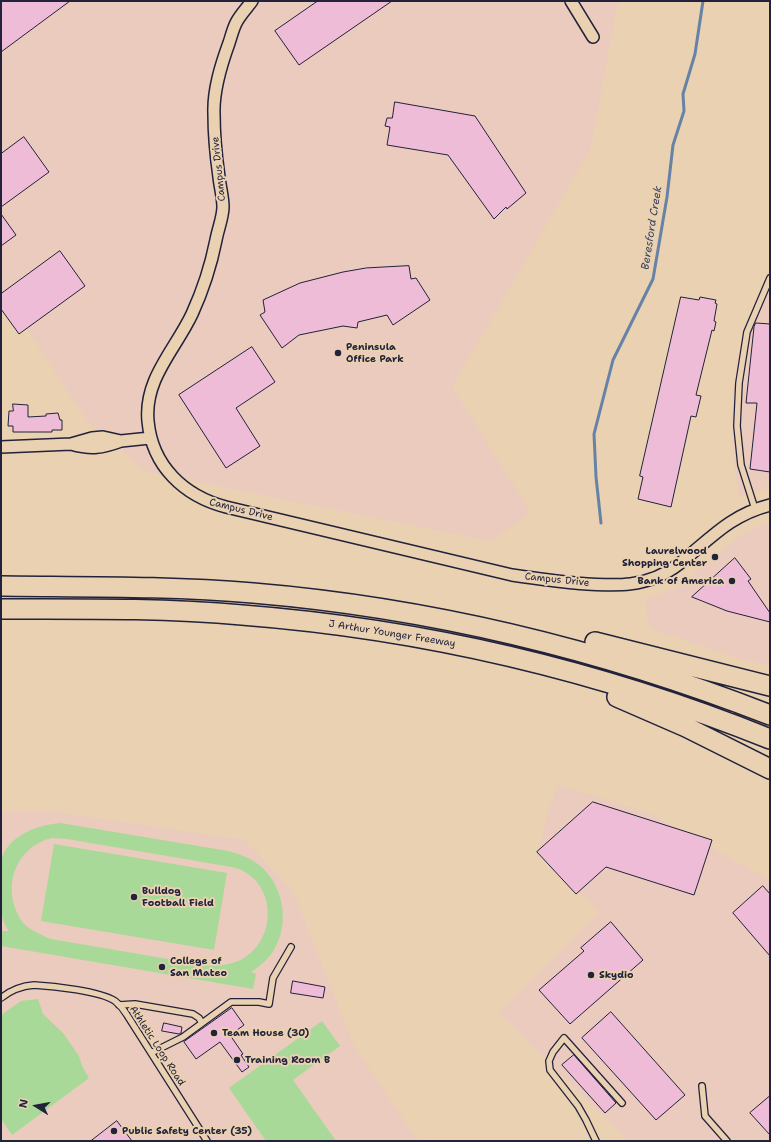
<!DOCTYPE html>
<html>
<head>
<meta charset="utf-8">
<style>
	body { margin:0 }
	#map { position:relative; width:771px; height:1142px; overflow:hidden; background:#e9d1b1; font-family:"Shantell Sans",sans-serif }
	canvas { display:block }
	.frame { position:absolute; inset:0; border:2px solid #22223b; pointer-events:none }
	.north { position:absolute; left:16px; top:1086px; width:40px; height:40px; -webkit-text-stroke:3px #e9d1b1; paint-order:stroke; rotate:281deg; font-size:11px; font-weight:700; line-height:16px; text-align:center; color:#22223b }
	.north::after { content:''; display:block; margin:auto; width:14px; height:18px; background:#22223b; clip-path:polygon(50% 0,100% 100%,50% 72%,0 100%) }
</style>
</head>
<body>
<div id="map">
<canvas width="771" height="1142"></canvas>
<div class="frame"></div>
<div class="north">N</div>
</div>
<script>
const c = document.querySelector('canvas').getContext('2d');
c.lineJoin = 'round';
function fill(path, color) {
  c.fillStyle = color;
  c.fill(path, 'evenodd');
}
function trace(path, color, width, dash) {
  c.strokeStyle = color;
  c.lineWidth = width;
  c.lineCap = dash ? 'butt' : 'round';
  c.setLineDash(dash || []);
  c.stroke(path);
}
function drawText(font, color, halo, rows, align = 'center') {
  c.font = font + ' "Shantell Sans",sans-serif';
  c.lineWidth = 4;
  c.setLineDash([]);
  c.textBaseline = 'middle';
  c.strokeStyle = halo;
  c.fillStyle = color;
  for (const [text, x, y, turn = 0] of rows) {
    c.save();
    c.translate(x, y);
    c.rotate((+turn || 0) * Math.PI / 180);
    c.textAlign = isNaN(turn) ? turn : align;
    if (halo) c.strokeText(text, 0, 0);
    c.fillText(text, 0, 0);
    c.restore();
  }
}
fill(new Path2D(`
	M1,1H618L590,150L452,387L531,513L491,541L147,472L88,422L1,289Z
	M770,269V487L739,497L733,458L732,423L733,390L738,356L747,323Z
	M770,523V666L737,658L649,628L645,599L675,588L688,579L740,536L757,527Z
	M558,785L649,813L766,878L770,883V1141H629L552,1066L499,1012L599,913L539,850L547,815Z
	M1,812H55L244,840L293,891L353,1044L418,1141H1Z`), '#ebcbbd');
fill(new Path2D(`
	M60,823L228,851C239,854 249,857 259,865C283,884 290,921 275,948C269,959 260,966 251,972L256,974L253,989L1,946V931H9C0,918 1,910 1,894C1,886 0,863 2,857C11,835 37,825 60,823ZM52,838L67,839L226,866C231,867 238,868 243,871C277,889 275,939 244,958C233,965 221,965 209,966L51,939C41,935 32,931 24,924C0,893 13,847 52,838Z
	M54,844L227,873L214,950L41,921Z
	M38,999L43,1014L63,1033L79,1056L82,1066L89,1078L12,1135L1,1119V1015L21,1001Z
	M322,1021L340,1046L293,1080L336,1141H266L229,1088Z`), '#a8d999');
trace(new Path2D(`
	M601,523L596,477L594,434L613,360L653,279L667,197L673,145L684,111L683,94L695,54L703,1`), '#6683a7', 3);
const building = new Path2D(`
	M1,1H70L1,52Z
	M318,1H392L299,65L275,31Z
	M395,102L475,116L526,193L507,209L506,207L494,219L448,155L387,145L390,127L385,126L387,118H392Z
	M24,137L49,172L1,207V154Z
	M1,214L16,235L1,246Z
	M60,251L85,286L19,334L1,309V294Z
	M409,266L411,279L416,278L430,300L393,325L387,315L358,322L357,328L343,326L299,335L282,348L260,315L265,312L263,300L300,283L343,272L366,268Z
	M681,297L699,300L700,297L716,300L715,303L717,304L714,321L716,322L714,331L712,330L696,395L701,396L696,417L691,416L671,507L638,499L643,477L640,476Z
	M756,323L770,324V472L750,469L757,403H746L754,327Z
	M252,347L275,382L236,408L260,446L226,468L179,395Z
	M13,404L28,405V417L46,416V414L58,413L60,420H62V430H52V432H13V426H8L9,411H13Z
	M735,558L751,579L748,581L770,613V622L727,611L692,597Z
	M593,802L712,840L694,895L606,867L576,894L537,852Z
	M763,886L770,894V956L733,913Z
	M611,922L643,960L570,1024L539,990L584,951L581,948Z
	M293,981L325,987L323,998L291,993Z
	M232,1008L244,1025L230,1035L243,1054L241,1055L249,1067L242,1072L220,1042L196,1059L184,1042Z
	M611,1012L685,1095L656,1120L582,1038Z
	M164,1023L182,1027L181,1033L179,1034L162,1031Z
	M574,1055L616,1103L605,1113L562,1065Z
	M770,1096V1135L750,1113Z
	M117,1121L132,1141H91Z`);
fill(building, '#efbcd8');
trace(building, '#22223b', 1);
const lane = new Path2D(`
	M755,509L741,465L737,426L739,383L747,332L770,278
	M1,998C11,990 21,986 34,985C53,986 100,991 115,1001C120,1005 124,1010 127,1015L207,1141
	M119,1005L135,1004L193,1014L199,1018L202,1023
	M151,1053L183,1037L231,1002H259L269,1004L273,978L291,947
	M702,1086L705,1116L727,1141
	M596,1141L586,1120L578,1106L550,1070L549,1061L553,1052L564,1038L622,1103`);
const street = new Path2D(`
	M252,1C247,8 240,15 236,23C233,29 231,37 229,43C221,65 213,90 214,114C214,135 216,156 219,177C220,187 223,197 223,207C223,217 218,229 216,240C211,265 203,290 192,314C175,350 144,379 148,421C152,466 184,496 226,507L512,575C533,578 554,581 575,583C614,586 647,589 679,564C710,539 730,515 770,505
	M571,1L593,37
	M71,444C92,450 102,448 121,441
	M1,447L71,444L92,438L103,437L121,441L150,438`);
const highway = new Path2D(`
	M1,586C85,587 170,586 253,593C431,608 604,650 770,715
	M1,609C81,609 162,608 242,615C423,629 601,671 770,739
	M595,642L770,686
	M617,697L686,727L770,769`);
trace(lane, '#22223b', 8);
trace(street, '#22223b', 14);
trace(highway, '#22223b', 22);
trace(lane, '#e9d1b1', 5.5);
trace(street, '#e9d1b1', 11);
trace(highway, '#e9d1b1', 19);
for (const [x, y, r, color] of [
	[338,353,4,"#22223b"],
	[715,557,4,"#22223b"],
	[732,581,4,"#22223b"],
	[134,897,4,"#22223b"],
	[162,967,4,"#22223b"],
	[591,975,4,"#22223b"],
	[214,1033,4,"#22223b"],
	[237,1060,4,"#22223b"],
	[114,1131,4,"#22223b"]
]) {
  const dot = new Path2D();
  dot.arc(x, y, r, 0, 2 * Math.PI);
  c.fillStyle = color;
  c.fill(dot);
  trace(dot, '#e9d1b1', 1.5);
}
drawText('10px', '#22223b', '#e9d1b1', [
	["Campus Drive",219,169,-96],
	["Campus Drive",241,510,14],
	["Campus Drive",557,580,6],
	["J Arthur Younger Freeway",392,634,9],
	["Athletic Loop Road",157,1046,57]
]);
drawText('bold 10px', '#22223b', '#e9d1b1', [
	["Peninsula",346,347],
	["Office Park",346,359],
	["Laurelwood",707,551,"right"],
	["Shopping Center",707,563,"right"],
	["Bank of America",724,581,"right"],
	["Bulldog",142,891],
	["Football Field",142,903],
	["College of",170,961],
	["San Mateo",170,973],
	["Skydio",599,975],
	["Team House (30)",222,1033],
	["Training Room B",245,1060],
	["Public Safety Center (35)",122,1131]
], 'left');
drawText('italic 11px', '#39425f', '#e9d1b1', [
	["Beresford Creek",652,228,-81]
]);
</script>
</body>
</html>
